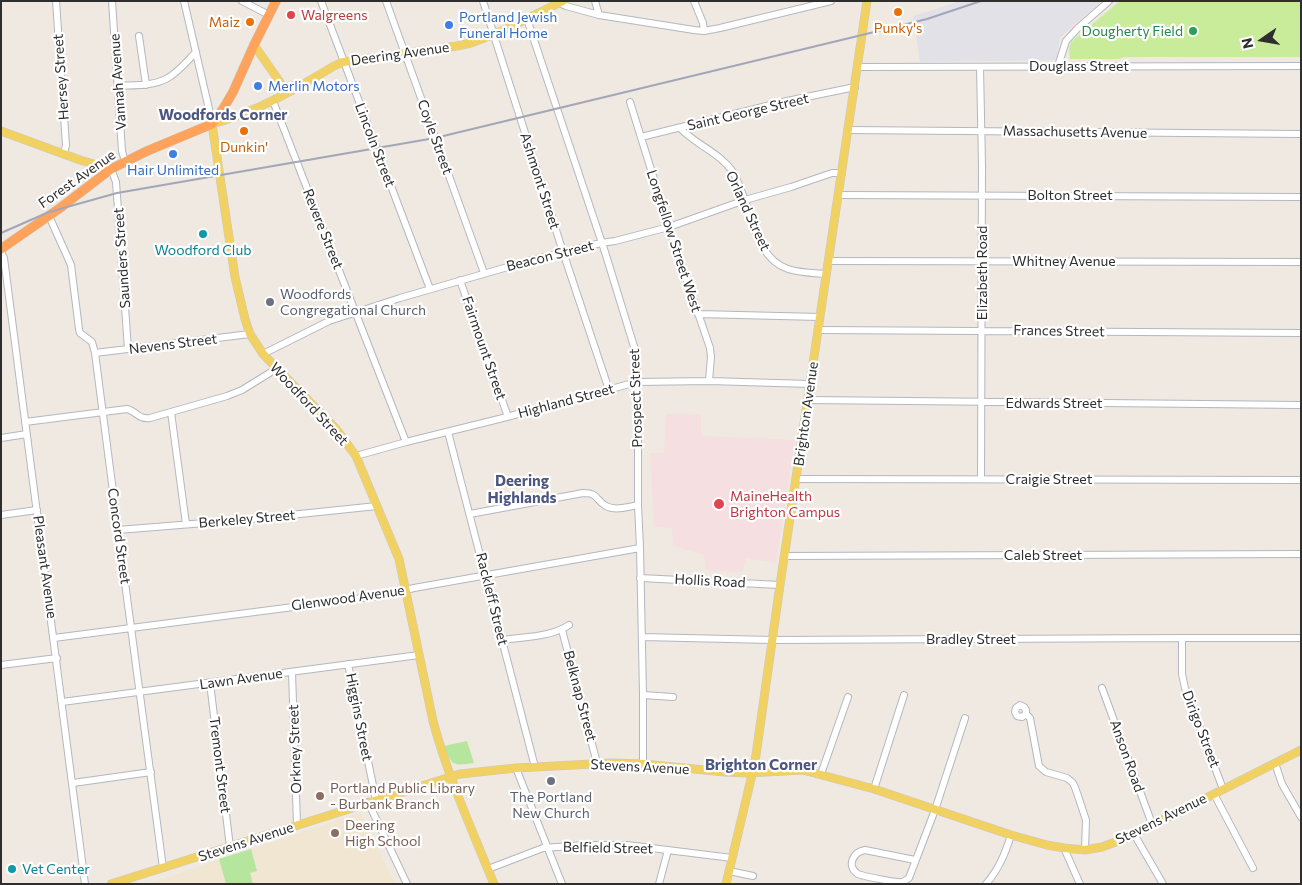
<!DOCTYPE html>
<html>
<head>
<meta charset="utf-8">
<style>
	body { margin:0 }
	#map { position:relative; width:1302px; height:885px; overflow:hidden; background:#efe9e1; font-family:Commissioner,sans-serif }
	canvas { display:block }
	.frame { position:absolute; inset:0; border:2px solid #2e2e2e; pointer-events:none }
	.north { position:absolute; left:1237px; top:15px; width:50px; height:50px; -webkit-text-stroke:4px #fff; paint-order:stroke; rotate:257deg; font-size:14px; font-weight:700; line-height:20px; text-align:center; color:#2e2e2e }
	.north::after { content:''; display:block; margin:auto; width:18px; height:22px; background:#2e2e2e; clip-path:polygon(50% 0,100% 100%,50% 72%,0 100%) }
</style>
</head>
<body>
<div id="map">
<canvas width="1302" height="885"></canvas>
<div class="frame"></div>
<div class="north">N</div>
</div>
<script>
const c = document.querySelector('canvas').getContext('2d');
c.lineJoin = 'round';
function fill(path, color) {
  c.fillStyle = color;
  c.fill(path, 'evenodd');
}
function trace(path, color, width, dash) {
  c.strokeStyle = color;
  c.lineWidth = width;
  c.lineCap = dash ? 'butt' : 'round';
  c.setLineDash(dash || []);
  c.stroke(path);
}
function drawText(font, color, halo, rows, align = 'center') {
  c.font = font + ' Commissioner,sans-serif';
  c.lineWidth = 4.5;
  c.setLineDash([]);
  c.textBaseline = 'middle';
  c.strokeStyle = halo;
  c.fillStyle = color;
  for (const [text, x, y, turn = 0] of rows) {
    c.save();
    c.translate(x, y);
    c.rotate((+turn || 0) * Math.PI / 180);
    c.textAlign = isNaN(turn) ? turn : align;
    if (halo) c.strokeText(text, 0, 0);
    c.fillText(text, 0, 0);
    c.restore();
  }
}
fill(new Path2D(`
	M961,1H1102L1073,25L1060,38L1057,60L920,62L913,16Z`), '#e3e1e8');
fill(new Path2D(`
	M360,813L395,884H147Z`), '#f0e6d1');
fill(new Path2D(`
	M666,414L701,415V436L795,440L776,563L746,558L742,572L706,570L704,555L673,546L672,528L654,527L650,453H664Z`), '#f5dfe0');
fill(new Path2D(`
	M467,741L474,763C453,766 452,766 444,746Z
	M251,849L257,871L250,873L253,884H226L219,859Z`), '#b6e59e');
fill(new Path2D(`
	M1120,1H1301V57H1125L1118,59H1070L1069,48L1071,42Z`), '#c9ec9a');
const minor = new Path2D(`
	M56,1L66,145L64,154
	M112,1L122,151L125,161
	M184,1L209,109L212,124
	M242,1L269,15
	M321,1L430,289
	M386,1L484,273
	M483,1L563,252L609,390
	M595,1L599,15
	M694,1L703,23L704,31
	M559,3L566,6L599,15L694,30L704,31L720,28L831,1
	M527,19L605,252L636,353L638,435V505L640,548L643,695V764
	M139,36L146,85
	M1058,66L1066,41L1078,28L1109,1
	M858,67L1301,66
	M980,67L982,165L981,479
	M118,86C134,85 152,86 166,79C178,73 187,61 196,52
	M273,101L406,442
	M630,102L671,234L710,348L711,357L709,381
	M680,128C696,145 719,152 733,172C739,182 742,193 746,204C755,228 761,260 788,269C800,273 813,273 826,274
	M849,130L1301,134
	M641,137L787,101L855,87
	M111,169L116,182L128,349
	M839,195L1301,197
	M49,216L71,265L79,329L80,333L92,342L95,353L118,530L163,868
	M1,251L4,258L85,884
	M828,261L1301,262
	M460,280L508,417
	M698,314L820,317
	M818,330L1301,333
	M95,353L250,334
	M263,354L329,321L400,298L525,262L601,243L615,241L669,227L745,200L791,187L832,173H842
	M808,400L1301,405
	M171,412L186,524
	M25,422L127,409C136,411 139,420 150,418L227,396L242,390L276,369
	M448,432L535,767
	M1,438L27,434
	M356,456L406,442L503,418L637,382L709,381L810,384
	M797,479L1301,480
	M470,514L583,493C599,493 595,500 606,506C615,511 628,507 638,505
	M1,515L37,510
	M118,530L242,520L377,506
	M785,556L1301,554
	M640,578L780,585
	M562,630L597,763
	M642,637L772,640L1182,638H1301
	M54,638L386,595L414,588L640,548
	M1182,638V674L1185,688L1223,789
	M502,640C523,637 552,637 569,625
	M348,664L376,800
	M1,665L57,658
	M292,672L297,825
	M210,683L230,847
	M1102,688L1152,824
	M643,695L673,697
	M62,702L419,655
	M1026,714L1022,717L1017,716L1015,712L1016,708L1020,705L1024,707L1026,710V714L1030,718L1039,766L1046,772L1067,778L1073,783L1076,790L1086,820L1085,850
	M1275,763L1282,784L1301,817
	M516,768L562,884
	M821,774L848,697
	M73,783L151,772
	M874,789L904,695
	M1214,794L1253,868
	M368,802L407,884
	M1134,834L1163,884
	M1064,848L1080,884
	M915,860L865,850C853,852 846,866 858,874C862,876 897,883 902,882C905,881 906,880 909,878L935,810L965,718
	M488,869L543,848L585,845H627L732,858
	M729,871L753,876
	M659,884L668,850
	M986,884C999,869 1005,854 1011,835`);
const major = new Path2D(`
	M254,45L282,85L285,87L297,85
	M1,131L80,160L111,169
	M111,884L460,774L516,768L611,763L643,764L725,772L748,773L803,770L874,789L1011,835L1047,845L1064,848L1085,850L1102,847L1129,837L1301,750
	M494,884C472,830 448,777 433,721L399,559L356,456L336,429L263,354L250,334L245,319L235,277L212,124C257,112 294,90 334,66L343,62L457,46L471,43L502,31L563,1
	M726,884L755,762L780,585L867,1`);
const highway = new Path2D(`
	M1,249L60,208L111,169L147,151L212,124L223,109L233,92L254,45L276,1`);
trace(minor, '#b4b7c1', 8);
trace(major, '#c9c9c9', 9);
trace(highway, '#c9c9c9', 10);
trace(minor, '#fff', 6);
trace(major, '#f2d163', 8);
trace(highway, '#ffa35c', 9);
trace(new Path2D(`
	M1,233L49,212L117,193L435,138L862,35L927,19L981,1`), '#a3a6b8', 2);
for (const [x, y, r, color] of [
	[898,12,5,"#e8710a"],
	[291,15,5,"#e0444e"],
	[250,22,5,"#e8710a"],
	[449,25,5,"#3f7fe0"],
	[1193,31,5,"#2e9e5b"],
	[258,86,5,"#3f7fe0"],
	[244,131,5,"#e8710a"],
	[173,154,5,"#3f7fe0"],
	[203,234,5,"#0f9aa8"],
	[270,302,5,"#6b7280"],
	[719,504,6,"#e0444e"],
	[551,781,5,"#6b7280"],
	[320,796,5,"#8d6e63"],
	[335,833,5,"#8d6e63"],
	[12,869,5,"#0f9aa8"]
]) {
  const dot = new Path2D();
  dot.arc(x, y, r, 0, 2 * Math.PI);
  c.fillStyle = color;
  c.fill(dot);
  trace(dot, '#fff', 2);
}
drawText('14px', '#be3a42', '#fff', [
	["Walgreens",301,15],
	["MaineHealth",730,496],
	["Brighton Campus",730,512]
], 'left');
drawText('14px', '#366cbe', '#fff', [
	["Portland Jewish",459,17],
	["Funeral Home",459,33],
	["Merlin Motors",268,86],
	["Hair Unlimited",173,170,"center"]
], 'left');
drawText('14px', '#c56008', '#fff', [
	["Maiz",240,22,"right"],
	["Punky's",898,28],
	["Dunkin'",244,147]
]);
drawText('14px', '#27864d', '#fff', [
	["Dougherty Field",1183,31]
], 'right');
drawText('14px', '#2e2e2e', '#fff', [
	["Deering Avenue",400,54,-8],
	["Douglass Street",1079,66],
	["Hersey Street",61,77,-94],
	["Vannah Avenue",118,82,-94],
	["Saint George Street",748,112,-13],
	["Massachusetts Avenue",1075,132,1],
	["Coyle Street",435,137,70],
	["Lincoln Street",375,145,69],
	["Forest Avenue",77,179,-35],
	["Ashmont Street",540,181,72],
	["Bolton Street",1070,195],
	["Orland Street",748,211,65],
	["Revere Street",323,229,68],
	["Longfellow Street West",674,241,72],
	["Beacon Street",550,256,-14],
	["Saunders Street",122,258,-94],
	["Whitney Avenue",1064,261],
	["Elizabeth Road",982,273,-90],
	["Frances Street",1059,331,1],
	["Nevens Street",173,344,-7],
	["Fairmount Street",484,348,71],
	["Prospect Street",636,398,-92],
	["Highland Street",566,401,-15],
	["Edwards Street",1054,403],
	["Woodford Street",309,404,47],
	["Brighton Avenue",806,414,-82],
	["Craigie Street",1049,479],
	["Berkeley Street",247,519,-5],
	["Concord Street",119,536,82],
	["Caleb Street",1043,555],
	["Pleasant Avenue",45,567,82],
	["Hollis Road",710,581,3],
	["Glenwood Avenue",348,598,-8],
	["Rackleff Street",492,599,76],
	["Bradley Street",971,639],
	["Lawn Avenue",241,679,-8],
	["Belknap Street",580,696,75],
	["Higgins Street",359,717,79],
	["Dirigo Street",1201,729,69],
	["Orkney Street",295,749,-92],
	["Anson Road",1127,756,70],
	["Tremont Street",220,765,83],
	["Stevens Avenue",640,767,3],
	["Stevens Avenue",1161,819,-26],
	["Stevens Avenue",246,842,-18],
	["Belfield Street",608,848,1]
]);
drawText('14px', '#0d838f', '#fff', [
	["Woodford Club",203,250],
	["Vet Center",22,869,"left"]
]);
drawText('14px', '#5b616d', '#fff', [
	["Woodfords",280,294],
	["Congregational Church",280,310],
	["The Portland",551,797,"center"],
	["New Church",551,813,"center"]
], 'left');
drawText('14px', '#785e54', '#fff', [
	["Portland Public Library",330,788],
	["- Burbank Branch",330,804],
	["Deering",345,825],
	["High School",345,841]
], 'left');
drawText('bold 15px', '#4d5680', '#fff', [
	["Woodfords Corner",223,115],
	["Deering",522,481],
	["Highlands",522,498],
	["Brighton Corner",761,765]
]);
</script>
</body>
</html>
